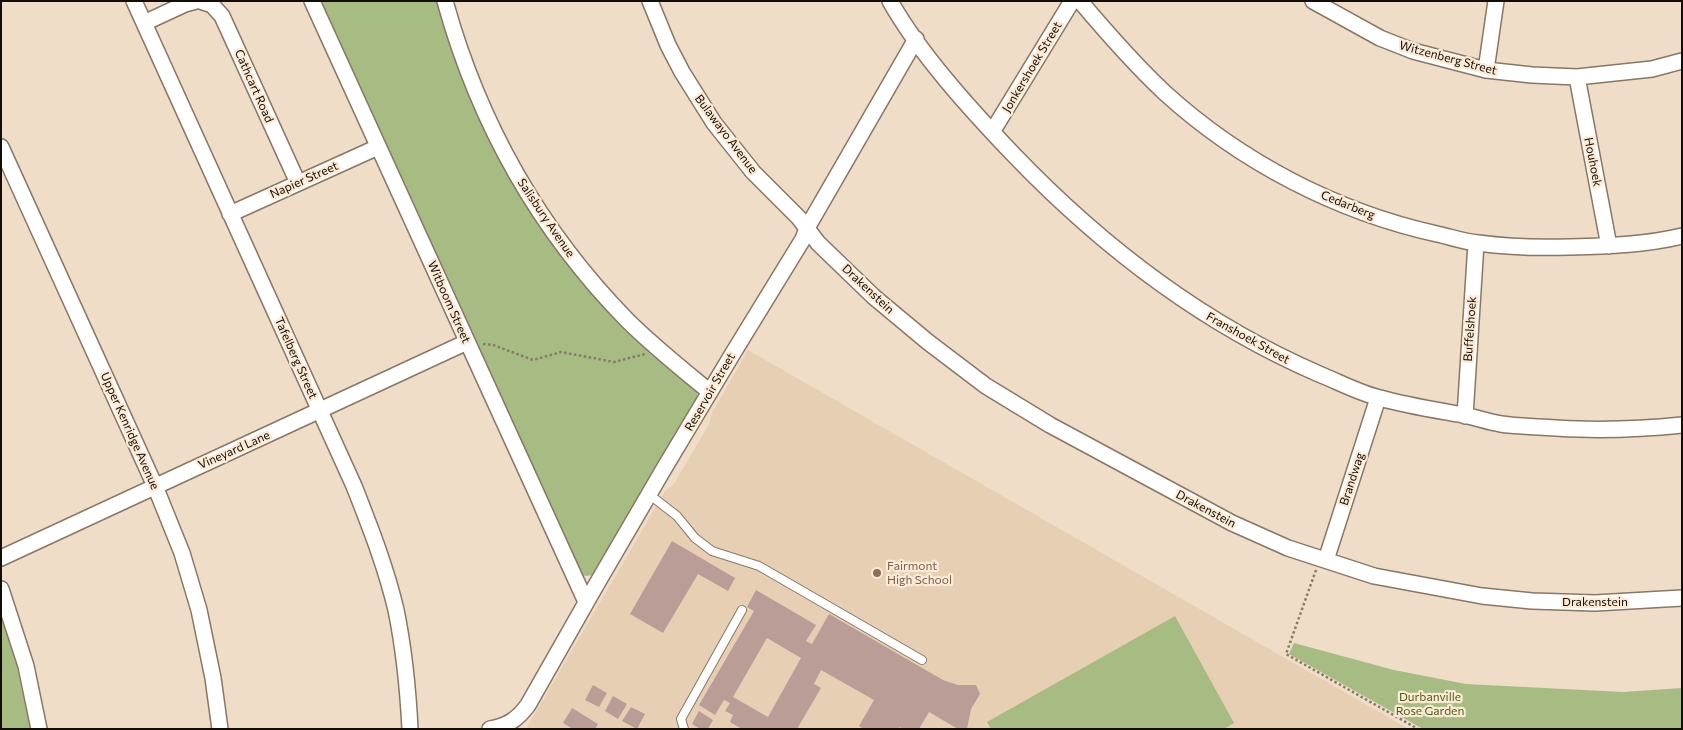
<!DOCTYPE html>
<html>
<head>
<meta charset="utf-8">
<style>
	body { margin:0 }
	#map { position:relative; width:1683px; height:730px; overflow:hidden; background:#f0ddc8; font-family:Commissioner,sans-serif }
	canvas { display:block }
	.frame { position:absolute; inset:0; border:2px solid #130d06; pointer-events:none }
</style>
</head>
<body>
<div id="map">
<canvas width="1683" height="730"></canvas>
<div class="frame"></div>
</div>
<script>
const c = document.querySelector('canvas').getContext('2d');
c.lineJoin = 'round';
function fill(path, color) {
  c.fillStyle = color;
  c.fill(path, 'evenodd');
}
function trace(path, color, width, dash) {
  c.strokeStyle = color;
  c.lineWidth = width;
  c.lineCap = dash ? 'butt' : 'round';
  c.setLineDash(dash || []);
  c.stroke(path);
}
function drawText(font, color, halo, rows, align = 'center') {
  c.font = font + ' Commissioner,sans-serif';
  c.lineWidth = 4.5;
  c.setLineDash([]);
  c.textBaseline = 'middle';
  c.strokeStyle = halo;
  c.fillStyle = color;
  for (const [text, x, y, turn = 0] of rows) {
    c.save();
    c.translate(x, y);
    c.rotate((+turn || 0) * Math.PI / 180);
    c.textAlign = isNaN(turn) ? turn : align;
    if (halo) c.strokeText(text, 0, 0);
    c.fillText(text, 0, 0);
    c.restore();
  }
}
fill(new Path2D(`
	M748,350L1278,654L1409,729H526L665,491L674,484L709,424L712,413Z`), '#e7cfb4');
fill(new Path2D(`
	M319,1H439L509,175L697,390L698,399L594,575L586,576L582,575Z
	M1,611L15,656L30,729H1Z
	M1175,616L1234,723L1224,729H991L987,722Z
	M1294,643L1394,670L1466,684L1623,692L1682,688V729H1423L1289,654Z`), '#a7bc83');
fill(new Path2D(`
	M672,541L735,578L728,591L698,574L663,633L630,614Z
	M756,590L816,625L806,641L812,644L829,614L943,680L958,685H976L980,694L971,709L967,729H958L929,712L919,729H903L900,727L899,729H864L859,726L874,700L821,670L814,684L821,688L797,729H742L730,722L733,715L725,711L730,703L724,700L715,715L699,705L754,611L747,607ZM767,638L801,658L768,717L733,697Z
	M593,685L607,693L599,707L585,700Z
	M613,696L627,704L618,719L605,711Z
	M631,707L645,714L637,729L622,721Z
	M572,708L598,724L595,729H573L563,723Z
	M699,711L713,720L708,729H700L692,724Z`), '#ba9d96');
const service = new Path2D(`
	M650,495L677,516L695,538L712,551L759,566L922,660
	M684,729L681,719L742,610`);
const minor = new Path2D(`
	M134,1L354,486C370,527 386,567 396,610C404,649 408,689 410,729
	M200,1L212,5L222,16L298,183
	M312,1L586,602
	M445,1C479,124 538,229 627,320C653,346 682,369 710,392
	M650,1L668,45L682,72L714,123L753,172L799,218L818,243L874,297L928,342L986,386L1050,425L1232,523L1288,548L1374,576L1482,596L1532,601L1595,603L1682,598
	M890,1C920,54 970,109 1012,153C1100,245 1201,323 1319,374C1339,382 1359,393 1380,398C1408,406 1436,410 1464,415C1477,418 1489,422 1501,424C1514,426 1527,426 1539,427C1587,431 1634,430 1682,425
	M1080,1C1107,33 1134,64 1165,93C1241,162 1337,212 1437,234C1451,237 1464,242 1478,243C1508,247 1539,248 1569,247C1606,246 1645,245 1682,236
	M1313,1L1380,38L1413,51L1486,70L1532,75L1577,77L1652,69L1682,61
	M144,23L185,4L196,1
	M1486,70L1496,1
	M1577,77L1609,246
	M992,132L1072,1
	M1,147L155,486L182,553L199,610L213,678L220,729
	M230,214L378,147
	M1465,416L1476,243
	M1,558L467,342
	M1326,560L1378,398
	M1,589L26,666L39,729
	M490,729C507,726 517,720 528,705C616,548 708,392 803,239L807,228L916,39`);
trace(service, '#887764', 10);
trace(minor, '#887764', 18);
trace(new Path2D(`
	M483,344L493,345L533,360L561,352L614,362L645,354
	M1316,570L1286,654L1418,729`), '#877a6c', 2.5, [2.5, 2.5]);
trace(service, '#fff', 8);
trace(minor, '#fff', 15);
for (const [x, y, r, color] of [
	[877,573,5,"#8d6e63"]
]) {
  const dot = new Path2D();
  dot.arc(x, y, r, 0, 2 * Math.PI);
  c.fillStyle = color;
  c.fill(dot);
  trace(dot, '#fdead5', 2);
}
drawText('12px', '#130d06', '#fdead5', [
	["Witzenberg Street",1448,58,15],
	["Jonkershoek Street",1032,67,-59],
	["Cathcart Road",254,86,66],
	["Bulawayo Avenue",726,134,53],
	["Houhoek",1593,162,79],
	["Napier Street",304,180,-24],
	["Cedarberg",1348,205,22],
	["Salisbury Avenue",546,218,56],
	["Drakenstein",868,289,43],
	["Witboom Street",449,302,66],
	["Buffelshoek",1470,329,-86],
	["Franshoek Street",1248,338,29],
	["Tafelberg Street",296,358,66],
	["Reservoir Street",710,392,-60],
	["Upper Kenridge Avenue",130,431,66],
	["Vineyard Lane",234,450,-24],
	["Brandwag",1352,479,-72],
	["Drakenstein",1206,509,28],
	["Drakenstein",1595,602]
]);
drawText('12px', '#785e54', '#fdead5', [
	["Fairmont",887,566],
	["High School",887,580]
], 'left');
drawText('12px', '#4a5e19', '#fdead5', [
	["Durbanville",1430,697],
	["Rose Garden",1430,711]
]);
</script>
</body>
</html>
